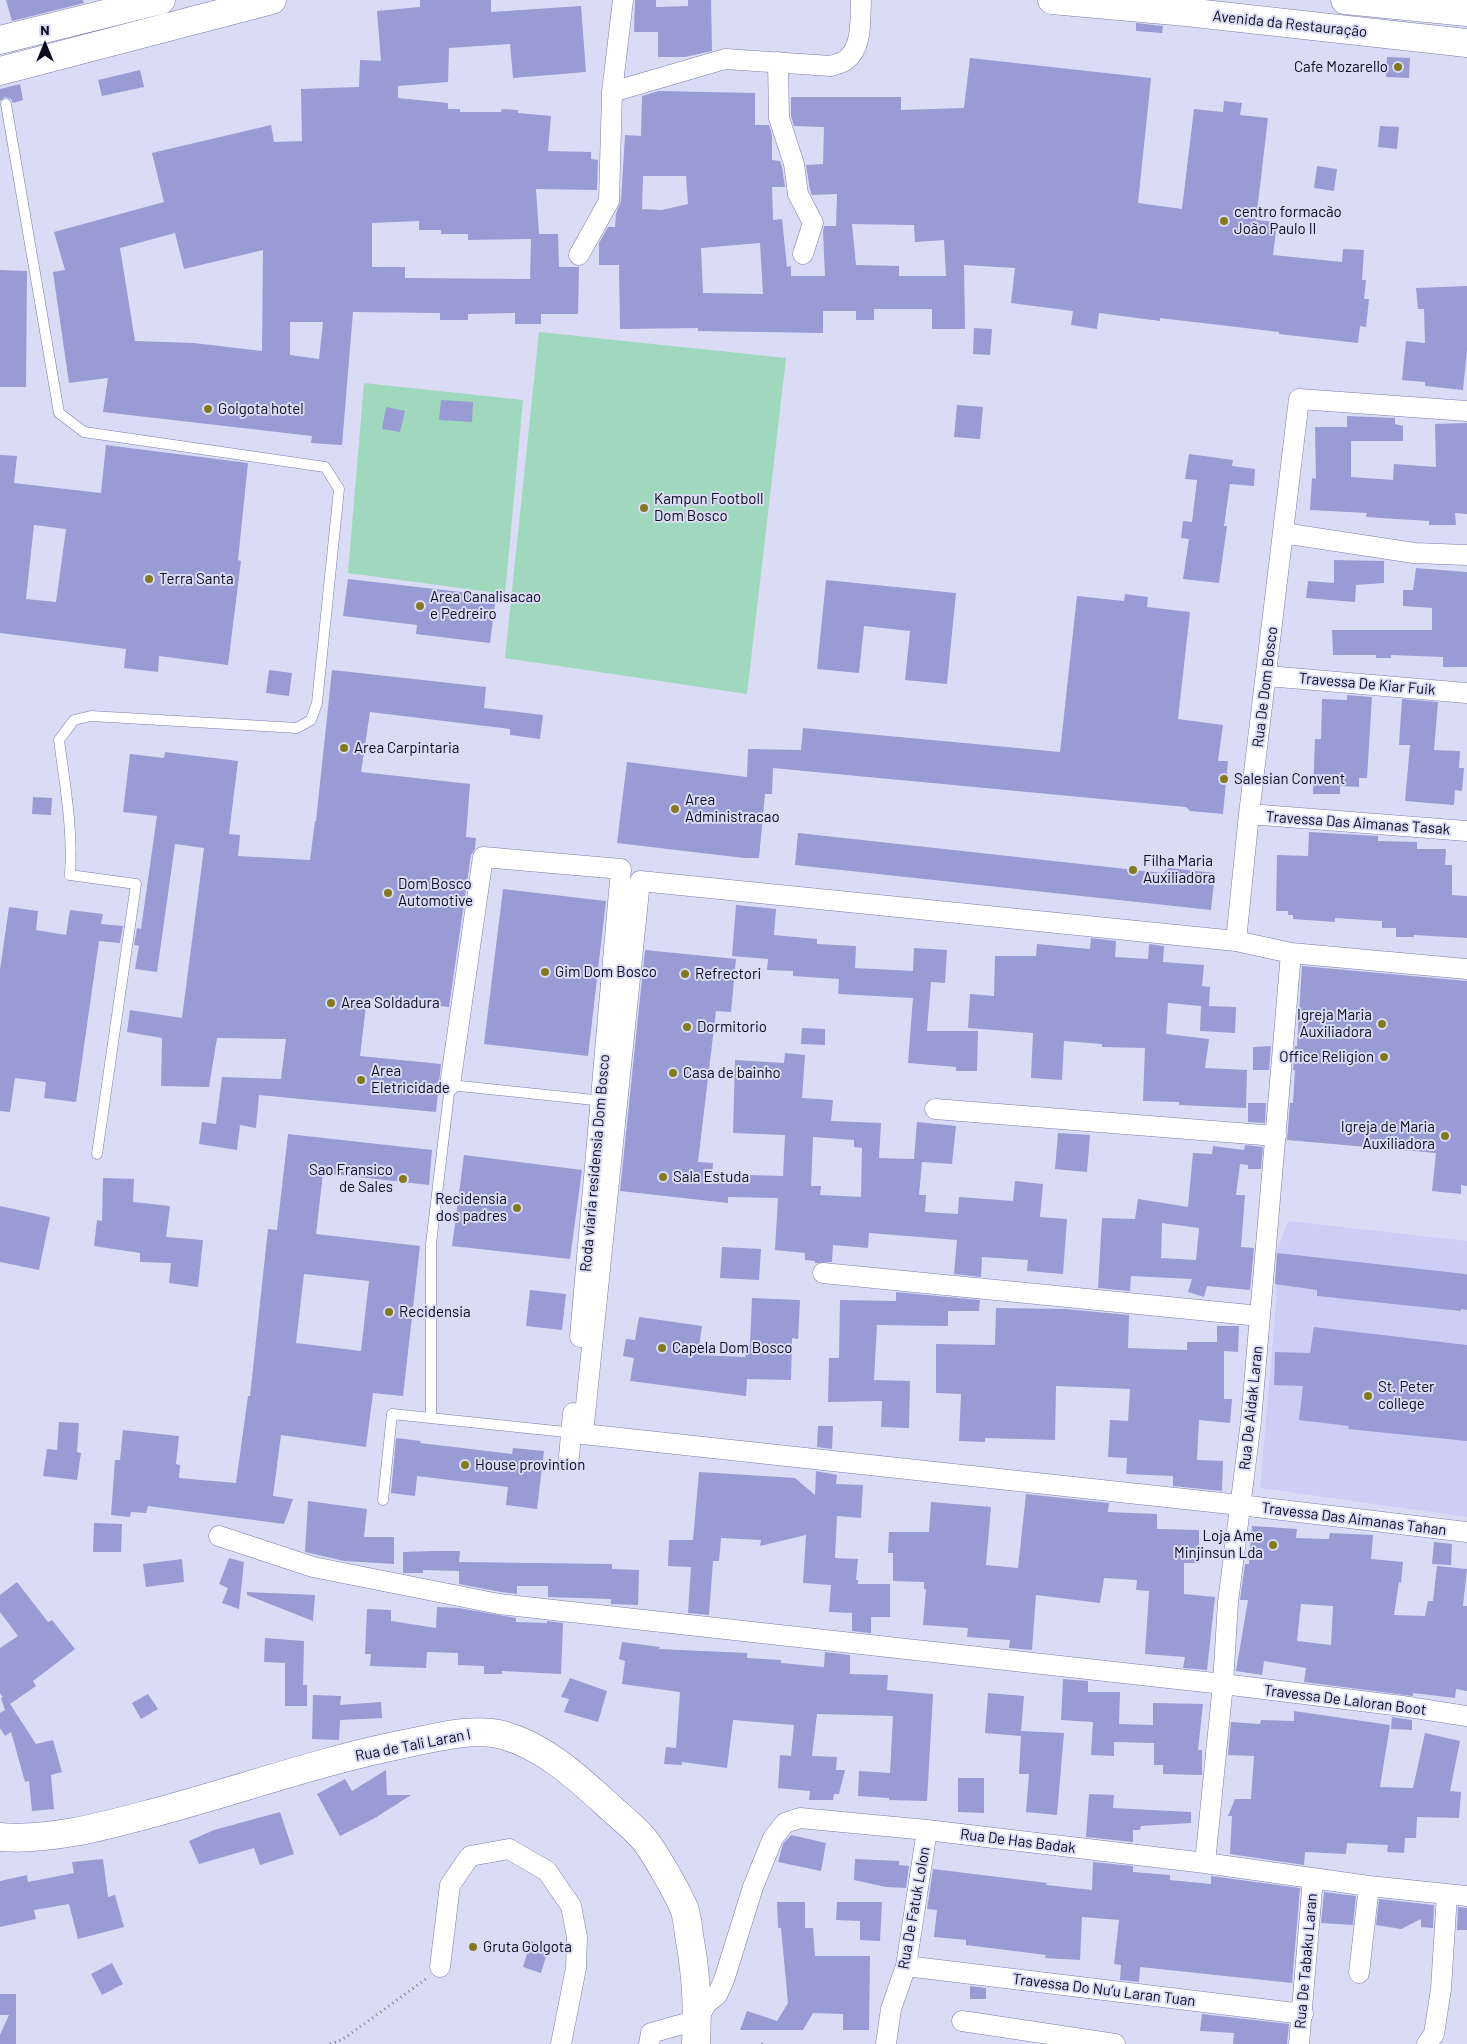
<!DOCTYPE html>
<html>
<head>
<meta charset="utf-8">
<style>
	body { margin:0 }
	#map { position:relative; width:1467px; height:2044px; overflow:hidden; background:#dadcf5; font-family:Barlow,sans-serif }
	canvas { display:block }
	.north { position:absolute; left:20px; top:20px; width:50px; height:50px; -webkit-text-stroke:4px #dadcf5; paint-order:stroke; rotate:0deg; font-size:14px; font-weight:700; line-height:20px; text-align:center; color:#0b0a1e }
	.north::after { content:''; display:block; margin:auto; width:18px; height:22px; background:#0b0a1e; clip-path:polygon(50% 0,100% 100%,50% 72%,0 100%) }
</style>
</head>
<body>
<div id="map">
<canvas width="1467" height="2044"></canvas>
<div class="north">N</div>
</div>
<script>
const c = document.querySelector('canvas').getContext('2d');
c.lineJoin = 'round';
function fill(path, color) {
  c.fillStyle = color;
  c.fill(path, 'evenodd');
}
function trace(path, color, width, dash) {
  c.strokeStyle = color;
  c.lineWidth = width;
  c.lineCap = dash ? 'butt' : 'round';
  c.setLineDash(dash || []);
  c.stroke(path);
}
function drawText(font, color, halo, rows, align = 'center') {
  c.font = font + ' Barlow,sans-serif';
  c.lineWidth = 4;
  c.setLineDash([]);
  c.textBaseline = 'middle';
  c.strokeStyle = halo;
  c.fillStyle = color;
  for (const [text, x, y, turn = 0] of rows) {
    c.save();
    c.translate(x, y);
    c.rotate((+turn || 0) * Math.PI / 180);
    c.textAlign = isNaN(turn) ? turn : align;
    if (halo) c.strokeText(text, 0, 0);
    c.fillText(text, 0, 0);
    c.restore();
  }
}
fill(new Path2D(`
	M1288,1221L1467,1241V1517L1260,1488L1276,1304L1277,1250Z`), '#cccef6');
fill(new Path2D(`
	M539,332L786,358L747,694L505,658Z
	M364,383L523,400L505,594L348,573Z`), '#9fd8bc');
fill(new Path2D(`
	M6,0H83L84,3L12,21Z
	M420,0H491V12L581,6L586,72L513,78L510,44L449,48L448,82L398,86V98L448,103V109H460V112H501L502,109L518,110V113L551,116L548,151L591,152V159L598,160L597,190L536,189L539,234H558L559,267H579L578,314H541V324H515V313L468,314V320H440V313L353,312L342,445L311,443L312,436L103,412L108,378L69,383L53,272L65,270L54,232L164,202L152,153L271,125L274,142L302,141L301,89L359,87L360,60L381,61L377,11L420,7ZM419,221V230H441V234H468V240L531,239L530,279L405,278V267H372V223ZM175,233L184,269L263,250L262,351L194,343L135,341L120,248ZM290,322H323L319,359L290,355Z
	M635,0H656V7L688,6V0H711L712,51L685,57H658V32H634Z
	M1136,23L1163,26L1162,33L1136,31Z
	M1387,57L1410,58L1409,78L1386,77Z
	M970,58L1151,78L1138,203L1182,209L1194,109L1223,112L1224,101L1242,103L1240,115L1268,118L1256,220L1277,222L1273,255L1342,262L1343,249L1364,250L1362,280H1366L1364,299H1369L1366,327L1360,326L1358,343L1279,334V332L1160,318V321L1099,313L1097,329L1071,325L1073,311L1011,303L1015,268L964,265L965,329H932V309H874V320H856V311H823V333L698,331V328L620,329L619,265H599V243L608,227H615L616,214L621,201L625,135L641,136L642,96L659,91L755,93V125H769L772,135V160L780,161L782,167L785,187H772L773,220L782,219L787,267L791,266V276H825L823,232L824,226H836L837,194L812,195L810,190L806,165L823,164L824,127L794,126L791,116V97H901V110L964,108ZM643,176H686L688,204L662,210L642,209ZM852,224L914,225L915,242L944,240L946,276H899V266L856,265ZM760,243L763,294L703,293L701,248Z
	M140,70L144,87L102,96L98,80Z
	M20,84L23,100L13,103L11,99L5,97L0,101V89Z
	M1380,126L1399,127L1397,149L1378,147Z
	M1317,166L1337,169L1334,191L1314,188Z
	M0,270L27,271L26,387H0Z
	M1467,286V350L1463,390L1425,386V382L1402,380L1406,341L1425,343L1424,309H1418L1416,288Z
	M974,328L992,329L990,355L973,354Z
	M441,400L473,402L472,422L439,420Z
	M957,405L983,407L980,439L954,437Z
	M386,407L405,411L400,432L382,429Z
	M1347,416L1395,418V424L1403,426V441H1351V477L1393,480L1394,464L1436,467L1435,424L1467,423V514L1455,513L1456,525H1429V521L1366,517L1367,513L1310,510L1312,478L1316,479L1315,427H1347Z
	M106,445L248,463L238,560L241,561L228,665L159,656L158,672L124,668L126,649L0,633V455L17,456L14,483L101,493ZM34,525L66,529L56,602L26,599Z
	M1189,454L1233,460L1232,466L1255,469L1254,486L1230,484L1224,526H1227L1219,583L1183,579L1189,539L1181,538L1183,521L1192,522L1197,480L1185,479Z
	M1334,560L1384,561V583L1356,585L1355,602L1306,598L1308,581L1334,583Z
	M1416,568L1467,572V667H1443V657L1391,655V658H1376V655H1333L1332,630H1432V608L1403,606V590H1413Z
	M348,579L496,596L490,643L416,634L417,625L343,616Z
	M826,580L956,593L947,684L905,680L910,631L864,626L859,673L817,669Z
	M1125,594L1148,597L1147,607L1190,612L1178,719L1223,725L1218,761H1228L1223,814L1190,811L1186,807L773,768L772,794H765L759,858H744L617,843L627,762L747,777L748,749L801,750L803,728L1060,752L1077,596L1124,601Z
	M269,670L292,673L289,696L266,693Z
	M332,670L486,687L484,708L543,715L540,739L510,735V729L370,712L361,772L470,784L466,837L476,838L475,849L471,855L449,1007L367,998L360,1056L441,1064L436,1112L259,1095L256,1128L240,1125L237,1150L199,1144L202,1122L216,1124L222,1077L281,1079L286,1039L217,1038L209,1087L161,1086L162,1038L127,1032L130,1010L182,1018L204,848L175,844L157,972L135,969L139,946L134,945L137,928L141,929L157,816L123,812L130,754L164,758L165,752L238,761L229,834L240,835L238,856L310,860L315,821H316Z
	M1347,695L1372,697L1367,778H1359V787L1340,786V794H1313L1315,739H1321L1322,699L1347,700Z
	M1402,699L1438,702L1434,750L1460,751L1459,768H1464L1462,791L1455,790L1454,805L1405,801L1410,745H1399Z
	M33,797L52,798L51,815L32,814Z
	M1309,832L1378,836V841L1417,842V849H1446L1445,865H1452V895L1467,896V938L1414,935V937H1396V928H1382V921L1335,918V922L1293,919V915H1288V911H1276L1277,855L1308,856Z
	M798,833L1163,873L1169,868L1215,873L1211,910L795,865Z
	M503,889L606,901L588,1056L484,1044Z
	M736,905L776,909L774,935L817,939V944L856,946L855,968L913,971L914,948L947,950L945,983L931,982L927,1031H978L977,1071H956V1067L908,1063L913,998L838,994L839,979L793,976V971L767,970L768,959L732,956Z
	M9,907L38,911L36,930L66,935L70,910L103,914L101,924L123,926L120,943L99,941L76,1102L44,1098L46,1082L15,1078L10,1112L0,1111V970Z
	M1091,938L1116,941L1115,957L1148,959L1149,944L1164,946L1163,962L1204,965L1202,986L1210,987L1209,1006L1236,1007L1235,1033L1200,1031L1201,1006L1168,1003L1166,1034L1209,1039L1205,1068L1247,1070L1246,1108L1179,1105V1102L1143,1101L1145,1048L1102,1047V1044L1064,1041L1062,1080L1031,1078L1033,1033L968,1028L970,994L994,996L995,956H1036L1037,944L1090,949Z
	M645,950L736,959L731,1012L716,1011L698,1162L713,1163L712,1174L783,1176L785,1135L733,1133L735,1060L784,1063L785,1053L805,1055L802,1098L833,1100L831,1121L881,1123L879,1158L914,1159L917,1122L956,1126L952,1164L922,1162L919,1195H926L925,1212L958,1214L959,1197L1013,1201L1015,1181L1043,1184L1040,1217L1067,1219L1063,1274L1027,1271L1028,1260L982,1257L981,1277L954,1274L957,1240L869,1233L868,1248L833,1245L832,1262L815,1263V1261L805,1260V1253L775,1250L778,1198L728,1197V1203L620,1191ZM813,1137L854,1140V1147L862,1148L861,1197L820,1195L821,1186H811Z
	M1302,966L1467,981V1186L1461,1185V1194L1432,1191L1436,1153L1287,1140L1290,1103H1293L1295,1070H1293L1295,1046H1297Z
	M802,1028L825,1029V1045L801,1044Z
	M1271,1046L1269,1070H1253V1047Z
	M1248,1103H1266L1265,1123L1248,1122Z
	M1058,1133L1090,1135L1087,1172L1055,1169Z
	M288,1134L432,1150L429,1185L323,1173L316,1234L420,1246L403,1396L373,1393L366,1447L281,1435L273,1496L293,1499L284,1524L148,1506L146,1513L131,1512L130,1517L111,1515L115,1460H120L123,1430L179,1436L176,1464L180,1465L179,1478L236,1483L248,1396H250L268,1229L277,1230ZM304,1274L369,1281L361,1351L296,1343Z
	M1245,1145L1263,1147L1261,1169H1248V1165L1240,1164L1236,1195H1245L1241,1247L1254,1248L1250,1290L1207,1286L1204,1297L1188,1292L1192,1279L1131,1276L1130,1291L1098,1288L1102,1218L1135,1219L1138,1199L1188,1207L1193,1153L1212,1154L1213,1146L1244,1150ZM1162,1223L1199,1228L1196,1260L1161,1258Z
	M464,1155L582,1170L570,1259L452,1246Z
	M103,1178L134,1179L133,1202L170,1206L166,1237L203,1240L198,1287L169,1283L171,1263L140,1262V1253L94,1246L97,1220L102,1221Z
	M0,1206L50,1217L39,1270L0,1262Z
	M722,1247L761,1249L759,1280L720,1278Z
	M1277,1253L1465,1274L1467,1275V1310L1461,1309V1311L1317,1296V1290L1275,1284Z
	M530,1290L566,1294L562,1330L526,1326Z
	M896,1292L980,1300L979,1311H948V1326L877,1325L874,1380L910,1381L909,1428L881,1427L882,1401L828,1402L829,1358H839L840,1300L896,1301Z
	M752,1298L800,1300L798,1339L792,1338L791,1380L747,1379L746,1396L630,1381L634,1358L623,1356L626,1339L635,1340L639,1317L702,1326L698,1355L745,1357L750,1344Z
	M996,1308L1065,1309L1129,1315L1128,1348L1187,1350V1342H1217V1326H1239L1238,1352L1224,1351V1399H1232L1230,1423L1199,1420L1197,1460L1223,1461L1222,1491L1173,1486V1476L1126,1474L1127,1458L1108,1457L1110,1420L1128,1421L1130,1389L1056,1386L1055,1440L985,1438V1442L959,1441L961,1394L936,1393V1344L995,1345Z
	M1314,1327L1467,1345V1441L1348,1429L1349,1426L1299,1420L1303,1386L1274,1385L1275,1352L1310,1353Z
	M59,1422L79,1423L77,1452L81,1453L77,1480L43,1476L47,1449L57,1450Z
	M818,1426H833L832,1449L817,1447Z
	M396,1438L421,1441L420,1443L512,1454L513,1448L544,1451L537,1509L506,1505L508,1487L417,1476L415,1496L391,1493Z
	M816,1471L837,1475L836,1484L863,1485L861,1518L837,1516L835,1558L858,1559L856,1580H858V1584H890V1617H871V1633H869L852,1631V1613L829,1612L831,1585L803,1583L806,1535L760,1546L761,1540L721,1538L719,1561H713L709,1615L688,1613L691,1567L668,1566L669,1540H693L699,1472L795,1478L815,1495Z
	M1026,1494L1109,1503L1108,1512L1157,1514V1529L1199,1530V1563H1184V1594L1215,1597L1207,1670L1183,1668L1185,1657L1145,1654L1149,1591L1136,1590L1137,1580L1104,1578L1100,1603L1036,1595L1032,1650L1009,1648L1010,1640L967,1637L968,1628L923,1625L926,1589H924V1582L893,1581V1553H888L889,1532H929L931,1502L991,1507L986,1565L1018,1568Z
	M308,1501L367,1509L364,1537H394V1564L344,1561L305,1552Z
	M94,1523L122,1524L121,1552H93Z
	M1252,1526L1297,1529L1296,1538L1329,1539L1330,1533L1373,1535L1371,1559L1403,1562L1401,1583L1399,1582L1394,1615L1425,1616L1428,1601H1433L1437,1566L1467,1569L1463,1606H1467V1691L1456,1689L1455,1698L1413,1693V1696L1304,1682L1306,1668L1264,1661L1262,1675L1236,1671L1248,1600H1240L1245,1564H1249ZM1301,1604L1333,1606L1331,1645L1297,1641Z
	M1434,1542L1452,1544L1451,1565L1432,1564Z
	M434,1551H460L459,1562L612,1564V1569L639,1570L638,1605L611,1604V1599L548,1597V1586H517V1594L501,1592L459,1584V1571L423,1570V1573H403V1552Z
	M229,1558L244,1562L239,1609L222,1603L228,1588L219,1584Z
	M182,1559L184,1582L146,1587L143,1564Z
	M17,1582L48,1622L52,1620L75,1649L33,1681L36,1686L10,1704L36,1744L53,1740L62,1772L51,1775L54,1809L32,1811L29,1781L25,1782L11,1732L5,1736L0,1728V1713L5,1710L1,1698L3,1697L0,1693V1648L18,1636L0,1612V1595Z
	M247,1592L315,1595L313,1621L247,1595Z
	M437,1607L459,1608L516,1618V1622L547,1623V1621L563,1623L561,1674L502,1671V1674H484V1666L458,1665V1653L427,1652L426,1668L370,1666L371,1654H365L367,1609L391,1610V1621L436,1628Z
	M265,1638L304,1641L303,1685H307V1706H285V1663L264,1662Z
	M622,1642L660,1647L659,1649L747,1653V1658L781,1660V1663L824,1667L825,1652L850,1655V1674L888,1675L887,1690L933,1694L927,1801L889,1800V1798L858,1796L859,1771L890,1773L893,1716L817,1714L812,1756L837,1757L836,1770H845L839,1794H834L833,1800H809L810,1791L778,1788L780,1755L791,1756L794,1725L733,1720L727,1768L682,1762V1765L664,1764L666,1747L676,1748L680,1692L622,1684L625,1661L619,1659Z
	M570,1678L607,1691L598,1722L564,1712L569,1699L561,1697Z
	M1063,1679L1088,1681V1692H1120L1119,1724L1153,1725V1703L1203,1704L1198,1750H1202V1775L1163,1774V1765H1154V1743L1114,1742V1756L1091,1755L1093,1722L1061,1720Z
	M988,1693L1024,1696L1021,1731L1064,1733L1057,1815L1026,1812L1029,1774H1019L1021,1736L985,1733Z
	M148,1694L158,1709L141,1719L132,1703Z
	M313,1695L341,1696L340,1705L381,1702L382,1718L340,1720L339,1740L312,1739Z
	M1294,1711L1390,1725L1380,1787L1413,1788L1425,1733L1460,1741L1450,1791L1461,1792L1459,1818L1417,1817L1416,1838H1405L1404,1853L1387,1852L1388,1845L1347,1843L1346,1854L1305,1852L1304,1865L1230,1854L1232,1816H1228L1235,1799H1251L1254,1756L1228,1755L1231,1722L1260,1724L1261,1720L1294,1721Z
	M1392,1717L1412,1720V1730L1391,1729Z
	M386,1770L387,1795H411L375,1818L340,1836L317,1794L345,1779L352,1791Z
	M958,1778H984V1813L958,1812Z
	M1089,1794L1114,1795L1113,1808L1191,1812V1823L1141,1826L1140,1830H1133V1842L1086,1837Z
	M280,1812L294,1854L260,1865L254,1848L199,1864L189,1841L214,1830Z
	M791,1835L826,1843L821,1871L778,1862L783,1844Z
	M103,1859L108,1897L115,1895L124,1927L78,1939L69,1904L34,1910L36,1919L0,1927V1881L27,1875L28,1882L74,1873L72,1862Z
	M855,1859L899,1861V1865L909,1866L906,1888L886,1887L854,1880Z
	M1093,1862L1133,1866V1872L1170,1875V1880L1211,1884V1876L1300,1888L1292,1983L1140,1967L1139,1982L1120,1980L1121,1965L1114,1964L1119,1920L1082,1917L1080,1960L1045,1958L1046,1955L966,1945V1940L934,1937L937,1910L927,1909L933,1869L1047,1883L1046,1885L1092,1890Z
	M1324,1892L1356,1896L1353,1925L1321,1923Z
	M1379,1899L1434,1905L1433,1928L1421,1927V1919L1401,1929L1376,1925Z
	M777,1902H805V1928H813L815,1956H870L869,2030H843V2014L813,2013L803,2030H740L747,2011L777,2021L788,2003L781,1928H778Z
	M837,1902H882L880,1941L860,1940V1921L836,1920Z
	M1458,1907L1467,1908V1930H1457Z
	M531,1941L549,1946L541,1973L523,1967Z
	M112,1963L123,1984L102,1995L91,1974Z
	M970,1986L986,1988V1999H970Z
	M0,1994H16V2044H0V2035L9,2015H0Z
	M1202,2014L1289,2024L1287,2044H1233L1234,2033L1200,2031Z`), '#999bd4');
const lane = new Path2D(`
	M6,104L59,413L84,432L325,467L339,489L317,703L311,720L297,728L91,716L74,720L59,740C65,785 73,829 70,875L136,884L97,1154
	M431,1418V1244L450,1085L604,1101
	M383,1500L392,1414L575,1433`);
const street = new Path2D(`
	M778,62L779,118L794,164L798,194L813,223L803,254
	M612,92L725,59L831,66C836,64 842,63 846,60C863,47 860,19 861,0
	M579,255L609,201L612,92L623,0
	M1467,411L1299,399L1249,814L1236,941L1291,953L1467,969
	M1283,533L1414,553L1467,555
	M1267,676L1467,693
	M1249,814L1467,831
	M1236,941L640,881L583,1434L1240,1505L1467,1532
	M450,1085L483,857L621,869L580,1337
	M935,1109L1276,1136
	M823,1273L1260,1316
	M569,1457L573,1413
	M219,1536L313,1567L499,1604L1223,1684L1402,1706L1467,1716
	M1205,1863L1223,1684L1228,1602L1251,1421L1291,953
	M906,1966L1303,2014
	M440,1967L450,1885L470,1856L509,1849L547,1871L571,1906L577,1937L576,1968L561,2044
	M1359,1973L1369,1886
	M962,2021L1115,2044
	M649,2044L651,2033L697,2020L707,2003L717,1995L724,1980L753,1887L773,1838L785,1823L800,1818L927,1830L1205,1863L1369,1886L1467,1896
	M886,2044L891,2009L906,1966L927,1830
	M1299,2044L1313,1878
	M1427,2044L1434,2034L1441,1989L1447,1894`);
const primary = new Path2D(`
	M1052,0L1186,12L1467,43
	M1345,0L1467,12
	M0,40L161,0
	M0,71L272,0
	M0,1837C51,1841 104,1826 153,1813C237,1791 319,1761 404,1744C436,1738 471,1727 503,1735C546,1747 580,1780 612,1809C622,1818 633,1827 642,1837C653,1849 677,1892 684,1908C687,1916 688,1926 689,1935C696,1971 698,2007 696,2044`);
trace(lane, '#7a7bb2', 11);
trace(street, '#7a7bb2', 21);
trace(primary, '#7a7bb2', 29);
trace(new Path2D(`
	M330,2044L342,2040L426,1979
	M762,2044L763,2043`), '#7c7c93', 3, [1, 4]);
trace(lane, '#fff', 10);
trace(street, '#fff', 20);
trace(primary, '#fff', 28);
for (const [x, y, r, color] of [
	[1398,67,5,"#83791e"],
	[1224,221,5,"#83791e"],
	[208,409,5,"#83791e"],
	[644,508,5,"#83791e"],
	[149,579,5,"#83791e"],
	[420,606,5,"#83791e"],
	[344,748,5,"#83791e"],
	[1224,779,5,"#83791e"],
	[675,809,5,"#83791e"],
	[1133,870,5,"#83791e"],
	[388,893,5,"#83791e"],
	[545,972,5,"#83791e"],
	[685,974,5,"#83791e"],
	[331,1003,5,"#83791e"],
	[1382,1024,5,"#83791e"],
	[687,1027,5,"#83791e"],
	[1384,1057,5,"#83791e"],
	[673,1073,5,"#83791e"],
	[361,1080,5,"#83791e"],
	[1445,1136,5,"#83791e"],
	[663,1177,5,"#83791e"],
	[403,1179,5,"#83791e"],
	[517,1208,5,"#83791e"],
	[389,1312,5,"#83791e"],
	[662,1348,5,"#83791e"],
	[1368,1396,5,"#83791e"],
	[465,1465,5,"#83791e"],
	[1273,1545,5,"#83791e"],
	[473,1947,5,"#83791e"]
]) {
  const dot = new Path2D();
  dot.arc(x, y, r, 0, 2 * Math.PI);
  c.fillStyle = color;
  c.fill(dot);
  trace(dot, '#dadcf5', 2);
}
drawText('15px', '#0b0a1e', '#dadcf5', [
	["Avenida da Restauração",1290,24,6],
	["Travessa De Kiar Fuik",1367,684,5],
	["Rua De Dom Bosco",1265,687,-83],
	["Travessa Das Aimanas Tasak",1358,823,4],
	["Roda viaria residensia Dom Bosco",595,1163,-85],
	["Rua De Aidak Laran",1251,1408,-84],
	["Travessa Das Aimanas Tahan",1354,1519,7],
	["Travessa De Laloran Boot",1345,1700,7],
	["Rua de Tali Laran I",413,1745,-11],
	["Rua De Has Badak",1018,1841,7],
	["Rua De Fatuk Lolon",914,1908,-80],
	["Rua De Tabaku Laran",1306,1961,-85],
	["Travessa Do Nu’u Laran Tuan",1104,1990,7]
]);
drawText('15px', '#0b0a1e', '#dadcf5', [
	["Cafe Mozarello",1388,67,"right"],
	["centro formacão",1234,212],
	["João Paulo II",1234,229],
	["Golgota hotel",218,409],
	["Kampun Footboll",654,499],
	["Dom Bosco",654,516],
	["Terra Santa",159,579],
	["Area Canalisacao",430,597],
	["e Pedreiro",430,614],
	["Area Carpintaria",354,748],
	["Salesian Convent",1234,779],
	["Area",685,800],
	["Administracao",685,817],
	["Filha Maria",1143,861],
	["Auxiliadora",1143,878],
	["Dom Bosco",398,884],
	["Automotive",398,901],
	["Gim Dom Bosco",555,972],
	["Refrectori",695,974],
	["Area Soldadura",341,1003],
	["Igreja Maria",1372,1015,"right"],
	["Auxiliadora",1372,1032,"right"],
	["Dormitorio",697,1027],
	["Office Religion",1374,1057,"right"],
	["Area",371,1071],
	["Eletricidade",371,1088],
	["Casa de bainho",683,1073],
	["Igreja de Maria",1435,1127,"right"],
	["Auxiliadora",1435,1144,"right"],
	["Sao Fransico",393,1170,"right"],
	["de Sales",393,1187,"right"],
	["Sala Estuda",673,1177],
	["Recidensia",507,1199,"right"],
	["dos padres",507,1216,"right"],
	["Recidensia",399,1312],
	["Capela Dom Bosco",672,1348],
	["St. Peter",1378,1387],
	["college",1378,1404],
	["House provintion",475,1465],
	["Loja Ame",1263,1536,"right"],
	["Minjinsun Lda",1263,1553,"right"],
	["Gruta Golgota",483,1947]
], 'left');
</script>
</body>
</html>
